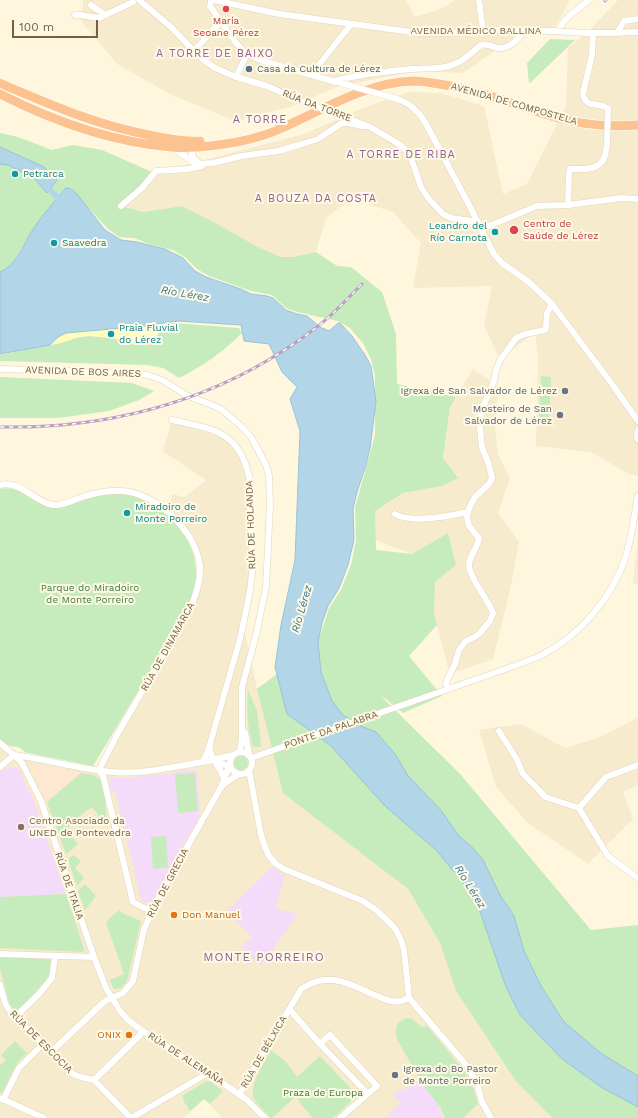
<!DOCTYPE html>
<html>
<head>
<meta charset="utf-8">
<style>
	body { margin:0 }
	#map { position:relative; width:638px; height:1118px; overflow:hidden; background:#fef7de; font-family:"Work Sans",sans-serif }
	canvas { display:block }
	.scale { position:absolute; left:12px; top:20px; width:86px; height:18px; box-sizing:border-box; border:2px solid #755f45; border-top:0; padding-left:5px; font-size:12px; line-height:14px; white-space:nowrap; color:#755f45; -webkit-text-stroke:3px #fffae6; paint-order:stroke }
</style>
</head>
<body>
<div id="map">
<canvas width="638" height="1118"></canvas>
<div class="scale">100 m</div>
</div>
<script>
const c = document.querySelector('canvas').getContext('2d');
c.lineJoin = 'round';
function fill(path, color) {
  c.fillStyle = color;
  c.fill(path, 'evenodd');
}
function trace(path, color, width, dash) {
  c.strokeStyle = color;
  c.lineWidth = width;
  c.lineCap = dash ? 'butt' : 'round';
  c.setLineDash(dash || []);
  c.stroke(path);
}
function drawText(font, color, halo, rows, align = 'center') {
  c.font = font + ' "Work Sans",sans-serif';
  c.lineWidth = 4;
  c.setLineDash([]);
  c.textBaseline = 'middle';
  c.strokeStyle = halo;
  c.fillStyle = color;
  for (const [text, x, y, turn = 0] of rows) {
    c.save();
    c.translate(x, y);
    c.rotate((+turn || 0) * Math.PI / 180);
    c.textAlign = isNaN(turn) ? turn : align;
    if (halo) c.strokeText(text, 0, 0);
    c.fillText(text, 0, 0);
    c.restore();
  }
}
fill(new Path2D(`
	M83,0H406L415,17L441,9L455,0H570L553,31H523L463,73L414,71L337,87L291,107L251,116L237,122L172,95L117,64L81,21Z
	M618,0H638V476L629,474L591,452L536,446L538,358L535,332L500,360L484,325L492,286L413,288L421,243L393,212L351,199L326,218L316,252L292,257H281L258,247L217,224L182,206L144,212L121,206L154,173L304,134L358,110L408,92L441,93L484,106L503,194L527,184L566,106L568,48L587,33Z
	M473,369L500,388L494,419L498,454L510,478L498,513L519,542L509,595L493,659L450,674L434,614L435,582L448,533L412,554L370,538L375,511L403,493L442,486L457,478L443,459L450,407Z
	M172,420L223,434L239,451L249,476L252,573L243,624L257,689L283,792L408,889L440,943L456,991L515,1080L552,1118H222L210,1104L204,1099L184,1118H0V743L13,753L99,770L183,623L199,580L198,554L169,513L172,494L185,497L206,480L163,451Z
	M638,538V585L633,583Z
	M638,718V785L623,792L633,819L588,864L528,823L496,787L479,730L521,724L565,748L598,738Z`), '#f6ebcc');
fill(new Path2D(`
	M39,765L81,773L47,802L33,771L36,767Z`), '#ffe8d1');
fill(new Path2D(`
	M10,767L18,768L34,801L66,894L0,897V772Z
	M185,770L197,771L200,816L151,902L148,904L141,900L115,791L111,792L109,782L110,777H135L154,775L169,774Z
	M272,867L285,875L275,909L298,914L261,966L241,947L252,937L227,911Z
	M420,1083L436,1101L443,1118H385L400,1103L392,1093Z`), '#f4dbf9');
fill(new Path2D(`
	M550,39L575,40L530,83H529L527,63Z
	M0,133L18,137L52,150L73,145L102,150L154,173L121,206L144,212L182,206L217,224L258,247L281,257H292L316,252L337,266L351,267L382,292L396,334L397,384L456,397L450,407L443,458L458,478L442,486L403,493L375,511L376,550L412,554L448,533L456,565L435,582L434,614L437,625L409,656L442,696L403,713L386,699L381,696L461,775L591,930L638,925V1118H552L515,1080L456,991L440,943L408,889L283,793L257,689L318,643L329,608L341,590L351,565L356,541L355,508L375,435V376L371,359L363,343L350,328L338,321L297,312L286,308L272,295L251,291L209,276L197,269L186,258L173,250L149,244L134,238L119,237L107,228L71,189H66L31,232L13,263L5,270L0,272Z
	M174,323L239,328L242,333C223,352 203,366 179,378L163,368L148,365L0,361V355L61,343L76,338L88,336L101,337L116,339L129,344L158,335L162,325Z
	M541,376L551,377L549,420L539,419Z
	M0,377L132,383L154,391L139,400L109,411L58,418H0Z
	M8,488L20,491L34,500L48,507L60,508L97,496L115,494H131L143,499L157,506L169,515L180,528L188,540L194,556L197,579L187,610L93,766L24,752C20,745 15,748 8,745C5,744 2,741 0,739V489Z
	M248,690L257,711L261,747C257,747 254,748 252,745C251,742 251,738 250,735C247,720 247,706 248,690Z
	M234 763a7 7 0 1 1 14 0a7 7 0 1 1-14 0Z
	M81,773L94,775L101,780L104,793L108,827L92,807L82,814L66,830L78,844L66,854L47,802Z
	M195,773L198,811L178,813L175,774Z
	M166,836L168,867L153,869L151,837Z
	M74,855L81,861L75,868L84,878L77,886L68,859Z
	M85,884L96,896L85,910L78,891Z
	M66,894L84,949L83,952L0,948V897Z
	M119,910L122,913L141,921L127,981L121,988L114,989L110,980L124,974L106,922Z
	M2,957L51,959C53,966 49,976 45,982L16,1012L10,1005L0,969V958Z
	M408,1018L412,1019L422,1027L427,1026L465,1072L473,1088L478,1104L463,1118H445L440,1107L423,1085L397,1039C395,1027 395,1022 408,1018Z
	M15,1041L27,1053L17,1063L2,1093L0,1092V1065L6,1060L1,1055Z
	M271,1050L286,1062L297,1077L320,1056L357,1095L348,1104L333,1118H313L301,1104L296,1096L272,1118H271C267,1113 256,1103 254,1099C248,1086 265,1062 271,1050Z
	M207,1081L211,1082L223,1091L210,1104L204,1099L190,1111L183,1100V1095Z`), '#c6ebbc');
fill(new Path2D(`
	M163,323C161,330 158,336 151,340C139,349 130,343 117,339C108,337 98,336 89,336C76,336 63,343 50,345L58,337L66,333L145,326Z`), '#fffdb7');
const water = new Path2D(`
	M0,147L44,167L57,180L47,193L34,178L8,165L0,164Z
	M66,188L71,189L77,194L105,230L121,240L137,242L165,249L183,258L195,271L206,277L241,289L251,294L267,296L273,298L286,310L297,314L307,316L320,327L329,331L338,323H340L352,336L365,355L371,366L376,402L370,448L366,465L357,492L353,509L354,540L348,565L339,588L328,606L322,623L318,643L321,672L332,701L343,715L363,727L376,732L396,755L408,776L440,809L459,836L474,849L483,860L500,895L514,916L524,951L541,986L564,1022L602,1054L638,1076V1107L601,1087L562,1059L520,1015L506,987L475,897L436,850L385,806L330,745L287,714L275,667L281,625L295,560L300,431L290,399L297,387L282,372L269,344L244,341L241,325L178,321L163,323L145,326L66,333L58,337L50,345L0,354V272C18,265 23,243 34,228C43,214 55,201 66,188Z`);
fill(water, '#b2d5e8');
trace(water, '#98c3da', 1);
trace(new Path2D(`
	M45,185L58,198L60,206`), '#b2d5e8', 6);
const minor = new Path2D(`
	M139,0L171,27L194,51L204,60L215,68L236,77L267,86L306,103
	M211,0L210,6L236,43L247,54L263,61L336,82
	M214,0L279,14L419,33H448L493,30L553,31
	M479,0L483,31
	M91,5L105,15
	M75,15H80L99,18L133,2
	M559,31C561,19 580,8 589,0
	M590,33H609L638,32
	M593,33L592,55L583,93C585,110 599,101 608,109
	M617,33L624,21L638,19
	M194,51L221,21
	M311,75L344,33L352,24
	M236,77L247,54
	M333,81C359,75 386,71 412,69C427,68 443,70 457,63C466,59 473,51 481,45C487,43 491,46 497,48C507,50 519,40 523,31
	M400,100C411,104 419,112 425,122L467,201L494,254L502,263L530,283L552,304L612,384L638,421
	M342,116L370,127L394,141L404,148L410,155L421,187L428,198L443,214L451,218L478,222
	M193,147L192,151V156L198,162
	M173,148L196,164L213,163L242,156L278,151L299,145L318,139L342,123H348L362,126H366
	M568,205L569,174L570,169C580,169 597,171 603,160C606,156 606,149 607,144
	M121,206L142,188L156,171L188,169L202,166
	M482,229L537,206L568,205L621,198L638,199
	M0,369L131,373L148,375L162,380L188,396L212,405L221,409L241,426L251,437L266,465L269,476L270,505L266,587L256,635L242,687V738L240,752
	M172,420C212,429 238,430 249,476L252,556V573L250,591L240,639L210,744L207,753L203,762
	M638,430L637,435L638,440
	M0,485C21,480 34,502 53,505C63,506 73,500 82,497C95,493 108,490 121,491C156,492 196,531 200,566C201,580 196,594 191,607L117,735L99,770
	M395,514C412,524 450,516 468,512
	M448,689L446,684L447,680L455,664L459,650L466,641L475,637L480,633L490,621L493,613C489,600 469,578 469,565C469,556 478,548 479,538L469,526L467,517L468,512L471,504L475,497L489,484L492,478L491,473L488,462L482,448L480,427L481,412L494,381L496,370L500,360L511,345L516,338L525,334L545,330L546,327L547,313L552,304
	M499,731L516,758L523,774L539,790L545,797L579,808L608,856L638,878
	M245,732L249,755
	M0,743L14,755L22,763L41,801L94,957L106,988L120,1011L128,1020L143,1031L224,1084L247,1100L265,1118
	M210,748C210,760 221,767 224,779
	M230 763a11 11 0 1 1 22 0a11 11 0 1 1-22 0Z
	M251,758L517,665C525,662 533,659 540,656C580,636 612,598 626,556C632,536 634,516 638,496
	M0,767L14,755C47,759 80,770 113,772C136,774 158,770 180,766C198,763 216,760 233,755
	M99,770L103,776L133,902L142,907L153,911
	M249,770L261,835L265,847L269,856L276,864L284,869L363,901L376,910L389,922L396,930L401,940L404,950L409,998L467,1066L477,1084L482,1102L491,1118
	M222,786C228,781 233,777 240,774
	M579,808L606,777L638,765
	M0,954L94,957
	M0,985L5,1003L9,1010L70,1072L75,1075L81,1077L94,1080L131,1118
	M289,1009L320,1044
	M15,1017L38,995L52,978L55,956
	M51,1052L105,1001L123,993L133,981L144,929L160,895L221,787L228,769L230,766H227L214,760
	M94,1080L140,1035L143,1031
	M239,1095L301,989C329,970 349,984 377,996C384,999 392,1003 401,1001C404,1000 407,999 409,998
	M0,1098L44,1118
	M3,1100L19,1068L43,1044
	M131,1118L208,1073
	M340,1118L377,1086L330,1035L320,1044L368,1094`);
const highway = new Path2D(`
	M0,83L11,88C56,107 100,126 149,135C166,139 183,142 200,141
	M0,94C53,121 112,142 171,147C180,148 189,147 198,147C226,145 256,140 282,128C322,110 368,82 413,81C425,81 438,84 450,86C488,92 524,109 562,119C586,125 613,127 638,125`);
trace(minor, '#e2d4ba', 7);
trace(highway, '#fff', 10);
trace(minor, '#fff', 6);
trace(highway, '#fcc290', 9);
const rail = new Path2D(`
	M605,1L606,0
	M0,427C101,429 201,405 286,349C301,339 316,329 330,316C341,306 351,295 362,284`);
trace(rail, '#bb9dc6', 3);
trace(rail, '#fffae6', 1.5, [4.5]);
const minorBridge = new Path2D(`
	M553,31L587,33
	M341,83L400,100
	M306,103L342,116
	M607,144L608,109`);
trace(minorBridge, '#e2d4ba', 7, []);
trace(minorBridge, '#fff', 6);
for (const [x, y, r, color] of [
	[226,9,4,"#e0444e"],
	[249,69,4,"#5c6f8a"],
	[15,174,4,"#0f9aa8"],
	[514,230,5,"#e0444e"],
	[495,232,4,"#0f9aa8"],
	[54,243,4,"#0f9aa8"],
	[111,334,4,"#0f9aa8"],
	[565,391,4,"#6b7280"],
	[560,415,4,"#6b7280"],
	[127,513,4,"#0f9aa8"],
	[21,827,4,"#8d6e63"],
	[174,915,4,"#e8710a"],
	[129,1035,4,"#e8710a"],
	[395,1075,4,"#6b7280"]
]) {
  const dot = new Path2D();
  dot.arc(x, y, r, 0, 2 * Math.PI);
  c.fillStyle = color;
  c.fill(dot);
  trace(dot, '#fffae6', 1.5);
}
drawText('10px', '#be3a42', '#fffae6', [
	["María",226,21],
	["Seoane Pérez",226,33],
	["Centro de",523,224,"left"],
	["Saúde de Lérez",523,236,"left"]
]);
drawText('10px', '#755f45', '#fffae6', [
	["AVENIDA MÉDICO BALLINA",476,31],
	["AVENIDA DE COMPOSTELA",514,104,16],
	["RÚA DA TORRE",317,106,21],
	["AVENIDA DE BOS AIRES",83,372,2],
	["RÚA DE HOLANDA",251,525,-92],
	["RÚA DE DINAMARCA",168,647,-61],
	["PONTE DA PALABRA",331,730,-19],
	["RÚA DE GRECIA",168,883,-62],
	["RÚA DE ITALIA",69,886,71],
	["RÚA DE ESCOCIA",41,1042,45],
	["RÚA DE BÉLXICA",264,1052,-60],
	["RÚA DE ALEMAÑA",186,1059,33]
]);
drawText('10px', '#4e5e75', '#fffae6', [
	["Casa da Cultura de Lérez",257,69]
], 'left');
drawText('10px', '#0d838f', '#fffae6', [
	["Petrarca",23,174],
	["Leandro del",487,226,"right"],
	["Río Carnota",487,238,"right"],
	["Saavedra",62,243],
	["Praia Fluvial",119,328],
	["do Lérez",119,340],
	["Miradoiro de",135,507],
	["Monte Porreiro",135,519]
], 'left');
drawText('10px', '#5b616d', '#fffae6', [
	["Igrexa de San Salvador de Lérez",557,391],
	["Mosteiro de San",552,409],
	["Salvador de Lérez",552,421],
	["Igrexa do Bo Pastor",403,1069,"left"],
	["de Monte Porreiro",403,1081,"left"]
], 'right');
drawText('10px', '#427b3c', '#fffae6', [
	["Parque do Miradoiro",90,588],
	["de Monte Porreiro",90,600],
	["Praza de Europa",323,1093]
]);
drawText('10px', '#785e54', '#fffae6', [
	["Centro Asociado da",29,821],
	["UNED de Pontevedra",29,833]
], 'left');
drawText('10px', '#c56008', '#fffae6', [
	["Don Manuel",182,915],
	["ONIX",121,1035,"right"]
], 'left');
c.letterSpacing = '1px';
drawText('11px', '#916099', '#fffae6', [
	["A TORRE DE BAIXO",215,54],
	["A TORRE",260,120],
	["A TORRE DE RIBA",401,155],
	["A BOUZA DA COSTA",316,199]
]);
c.letterSpacing = '0px';
drawText('italic 11px', '#407491', '#fffae6', [
	["Río Lérez",185,294,10],
	["Río Lérez",302,609,-74],
	["Río Lérez",470,887,58]
]);
c.letterSpacing = '1px';
drawText('12px', '#916099', '#fffae6', [
	["MONTE PORREIRO",264,957]
]);
c.letterSpacing = '0px';
</script>
</body>
</html>
